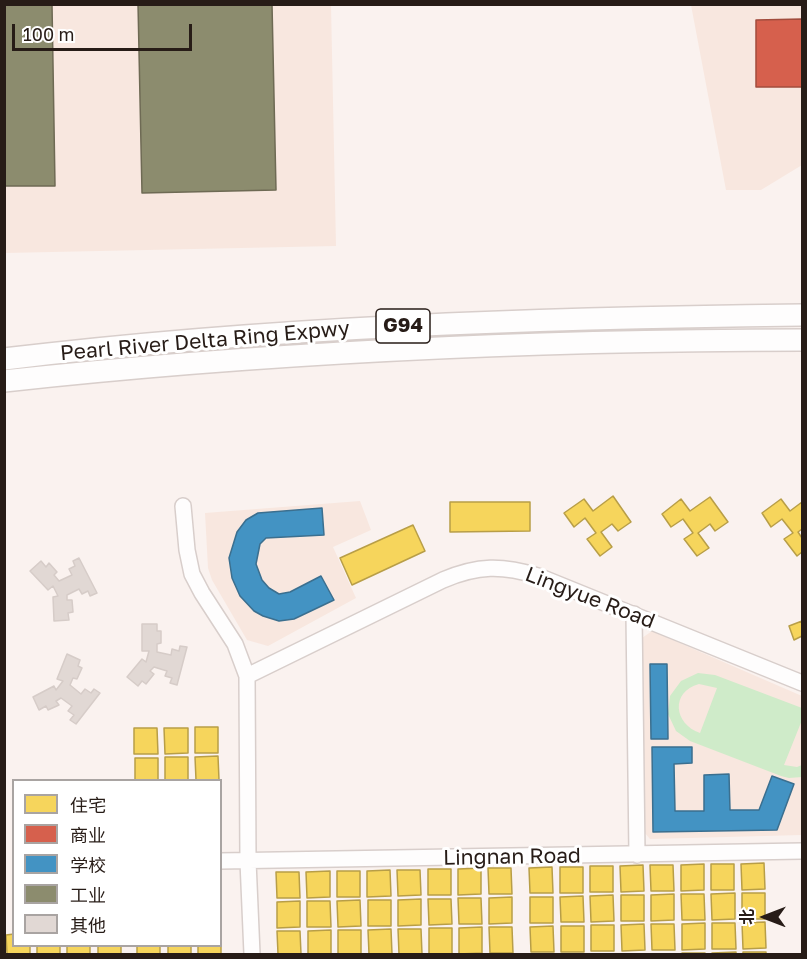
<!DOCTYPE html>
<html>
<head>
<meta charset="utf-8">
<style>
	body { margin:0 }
	#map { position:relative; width:807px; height:959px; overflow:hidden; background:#faf2ef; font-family:"Golos Text","Noto Sans SC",sans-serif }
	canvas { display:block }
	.frame { position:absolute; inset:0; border:6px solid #271c17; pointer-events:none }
	.legend { position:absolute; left:12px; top:779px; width:210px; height:168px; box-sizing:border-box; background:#fff; border:2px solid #a9a4a2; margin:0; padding:8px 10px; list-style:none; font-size:18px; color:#271c17 }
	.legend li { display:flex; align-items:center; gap:12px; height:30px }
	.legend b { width:30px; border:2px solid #a9a4a2 }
	.north { position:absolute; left:735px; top:887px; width:60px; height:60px; -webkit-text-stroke:4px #fff; paint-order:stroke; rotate:270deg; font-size:16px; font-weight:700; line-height:24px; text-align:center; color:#271c17 }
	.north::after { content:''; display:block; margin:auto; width:21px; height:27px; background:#271c17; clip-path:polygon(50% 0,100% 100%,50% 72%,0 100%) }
	.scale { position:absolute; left:12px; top:24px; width:180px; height:27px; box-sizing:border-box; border:3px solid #271c17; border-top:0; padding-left:8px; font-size:18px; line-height:21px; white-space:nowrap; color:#271c17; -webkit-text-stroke:4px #fff; paint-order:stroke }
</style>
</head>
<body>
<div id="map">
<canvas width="807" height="959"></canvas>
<div class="frame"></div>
<ul class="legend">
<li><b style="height:16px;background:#f6d55c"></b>住宅</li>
<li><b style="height:16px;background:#d6604d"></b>商业</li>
<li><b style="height:16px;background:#4393c3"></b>学校</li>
<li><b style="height:16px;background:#8c8c6e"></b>工业</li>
<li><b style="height:16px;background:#e1d8d4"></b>其他</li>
</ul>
<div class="north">北</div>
<div class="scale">100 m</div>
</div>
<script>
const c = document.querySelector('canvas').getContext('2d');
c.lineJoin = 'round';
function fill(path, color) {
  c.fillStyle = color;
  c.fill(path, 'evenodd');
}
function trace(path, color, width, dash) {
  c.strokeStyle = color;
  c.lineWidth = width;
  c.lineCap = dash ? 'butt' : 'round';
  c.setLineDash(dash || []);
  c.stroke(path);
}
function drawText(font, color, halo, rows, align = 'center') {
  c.font = font + ' "Golos Text",sans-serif';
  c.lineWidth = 6;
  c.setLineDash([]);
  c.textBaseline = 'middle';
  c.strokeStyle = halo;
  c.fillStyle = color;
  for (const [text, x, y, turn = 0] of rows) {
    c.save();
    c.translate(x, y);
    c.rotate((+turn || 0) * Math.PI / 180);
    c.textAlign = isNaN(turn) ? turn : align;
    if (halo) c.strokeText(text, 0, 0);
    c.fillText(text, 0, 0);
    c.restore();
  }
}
fill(new Path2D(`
	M4,5H331L336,246L5,253Z
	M691,5H802V165L761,190H726Z
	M360,501L371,530L333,547L356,598L268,646L247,640L212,580L208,568L205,513Z
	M652,631L802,696V835L650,839L644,832L642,638Z`), '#f8e7df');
fill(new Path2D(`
	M698,673L715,675L802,708V720L784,765L797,767L802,765V777L789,778L781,776L690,741L676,731L668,714L670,696L681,681ZM699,684L717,688L700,733C674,724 670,692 699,684Z`), '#cfebc9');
const homes = new Path2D(`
	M613,496L631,522L618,531L612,524L601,532L612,547L600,556L587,539L596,533L585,518L574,527L564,513L584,499L593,511Z
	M710,497L728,522L715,531L710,524L698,533L709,548L697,556L684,539L693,533L683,519L671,527L662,514L681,499L690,511Z
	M781,499L790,511L802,502V529L798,532L802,538V552L797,556L784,539L793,533L782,519L771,527L762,513Z
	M450,502H530V531L450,532Z
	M413,525L425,551L352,585L340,558Z
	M802,621V636L794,640L789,626Z
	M195,727H218V753H195Z
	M134,728H157L158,754H134Z
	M164,728H188V753L165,754Z
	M218,756L219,780H196L195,757Z
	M165,757H188V780H165Z
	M135,758H158V780H135Z
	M764,863L765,889L742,890L741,864Z
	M704,864V890L681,891V865Z
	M711,864H734V890H711Z
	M643,865L644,891L621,892L620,866Z
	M650,865H673L674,891H651Z
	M590,866H613V892H590Z
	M552,867L553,893H530L529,868Z
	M560,867H583V893H560Z
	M481,868V894L458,895V869Z
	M488,868H511L512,894H489Z
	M428,869H451V895H428Z
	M390,870L391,896L367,897V871Z
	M397,870H420L421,895L398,896Z
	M330,871V897L307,898L306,872Z
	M337,871H360V897H337Z
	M276,872H299L300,898H277Z
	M735,893V919L712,920L711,894Z
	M742,893H765V919H742Z
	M674,894V920L651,921V895Z
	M681,894H704L705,920H682Z
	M613,895L614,921L591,922L590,896Z
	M621,895H644V921H621Z
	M583,896L584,922H561L560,897Z
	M512,897V923L489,924V898Z
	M530,897H553V923H530Z
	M458,898H481L482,924H459Z
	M421,899V925L398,926V900Z
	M428,899H451L452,924L429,925Z
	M360,900L361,926L338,927L337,901Z
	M368,900H391V926H368Z
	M300,901V927L277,928V902Z
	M307,901H330L331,927H307Z
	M765,922L766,948L743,949L742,923Z
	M705,923V949L682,950V924Z
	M712,923H735L736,949H712Z
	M644,924L645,950L622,951L621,925Z
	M651,924H674L675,950H652Z
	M591,925H614V951H591Z
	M553,926L554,952H531L530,927Z
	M561,926H584V952H561Z
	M482,927V953L459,954V928Z
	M489,927H512L513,953H490Z
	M429,928H452V954H429Z
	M391,929L392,954H369L368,930Z
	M398,929H421L422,954H399Z
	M331,930V954H308V931Z
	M338,930H361V954H338Z
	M221,931V954H198V946H220Z
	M277,931H300L301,954H278Z
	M14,934V946H30V954H7L6,935Z
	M37,946H60V954H37Z
	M67,946H90V954H67Z
	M98,946H121V954H98Z
	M137,946H160V954H137Z
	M168,946H191V954H168Z
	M736,952V954H713L712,953Z
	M743,952H766V954H743Z
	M682,953H705V954H682Z`);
fill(homes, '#f6d55c');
trace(homes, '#b89e47', 1.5);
const shops = new Path2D(`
	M802,19V87H756V20Z`);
fill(shops, '#d6604d');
trace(shops, '#a24c3d', 1.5);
const schools = new Path2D(`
	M322,508L324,535L266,538L260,544L256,564L262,580L269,588L279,594L290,592L321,576L334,600L294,619L279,621L263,616L254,611L240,596L232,578L229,558L237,532L246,520L258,513Z
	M650,664H667L668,739H651Z
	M652,747H692V763L674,764L675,811H704V775L729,774L730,810H759L772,776L794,784L777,830L653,832Z`);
fill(schools, '#4393c3');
trace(schools, '#3b6f8f', 1.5);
const industry = new Path2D(`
	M4,4H52L55,186H4Z
	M138,4H272L276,190L142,193Z`);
fill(industry, '#8c8c6e');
trace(industry, '#6e6a54', 1.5);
const building = new Path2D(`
	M79,558L97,593L90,596L88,591L82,594L79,589L67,595V600H72L73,612L68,613L69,620L54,621L53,597L58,596L53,586L48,590L30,571L41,561L46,567L49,563L57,572L54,575L59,581L72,575L69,569L75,566L73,561Z
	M142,624H157V631H161V643L157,644V652L171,655L172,649L179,651L180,646L187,647L177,685L170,683L172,678L165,676L167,671L154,667L150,671L154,674L146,684L142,681L138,686L127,677L142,659L146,662L149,651H142Z
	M67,654L80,660L78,666L82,668L77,679L73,678L70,685L81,694L85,689L91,693L94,689L100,693L76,724L70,720L74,715L68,711L72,706L61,698L56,701L59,705L48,710L46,706L39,710L33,697L54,686L56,690L63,681L57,679Z`);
fill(building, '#e1d8d4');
trace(building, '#d6ccc8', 1.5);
const minor = new Path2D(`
	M183,506L187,550L192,574L202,593L235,644L247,676L248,861L252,954
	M634,614L637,855
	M247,676L443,580C478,565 502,565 538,576L802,683
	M220,861L802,851`);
const highway = new Path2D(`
	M4,359C269,327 536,318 802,315
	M4,381C270,352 536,340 802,340`);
trace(minor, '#d8cecb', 18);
trace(highway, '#d8cecb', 24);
trace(minor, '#fefdfd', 15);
trace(highway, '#fefdfd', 21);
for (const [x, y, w] of [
	[403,326,54]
]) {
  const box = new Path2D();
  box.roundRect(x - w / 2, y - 17, w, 34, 4.5);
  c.fillStyle = '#fff';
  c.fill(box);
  trace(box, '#271c17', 1.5);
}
drawText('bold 20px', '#271c17', null, [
	["G94",403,326]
]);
drawText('21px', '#271c17', '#fff', [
	["Pearl River Delta Ring Expwy",205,341,-5],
	["Lingyue Road",590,598,21],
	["Lingnan Road",512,857,-1]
]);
</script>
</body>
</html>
